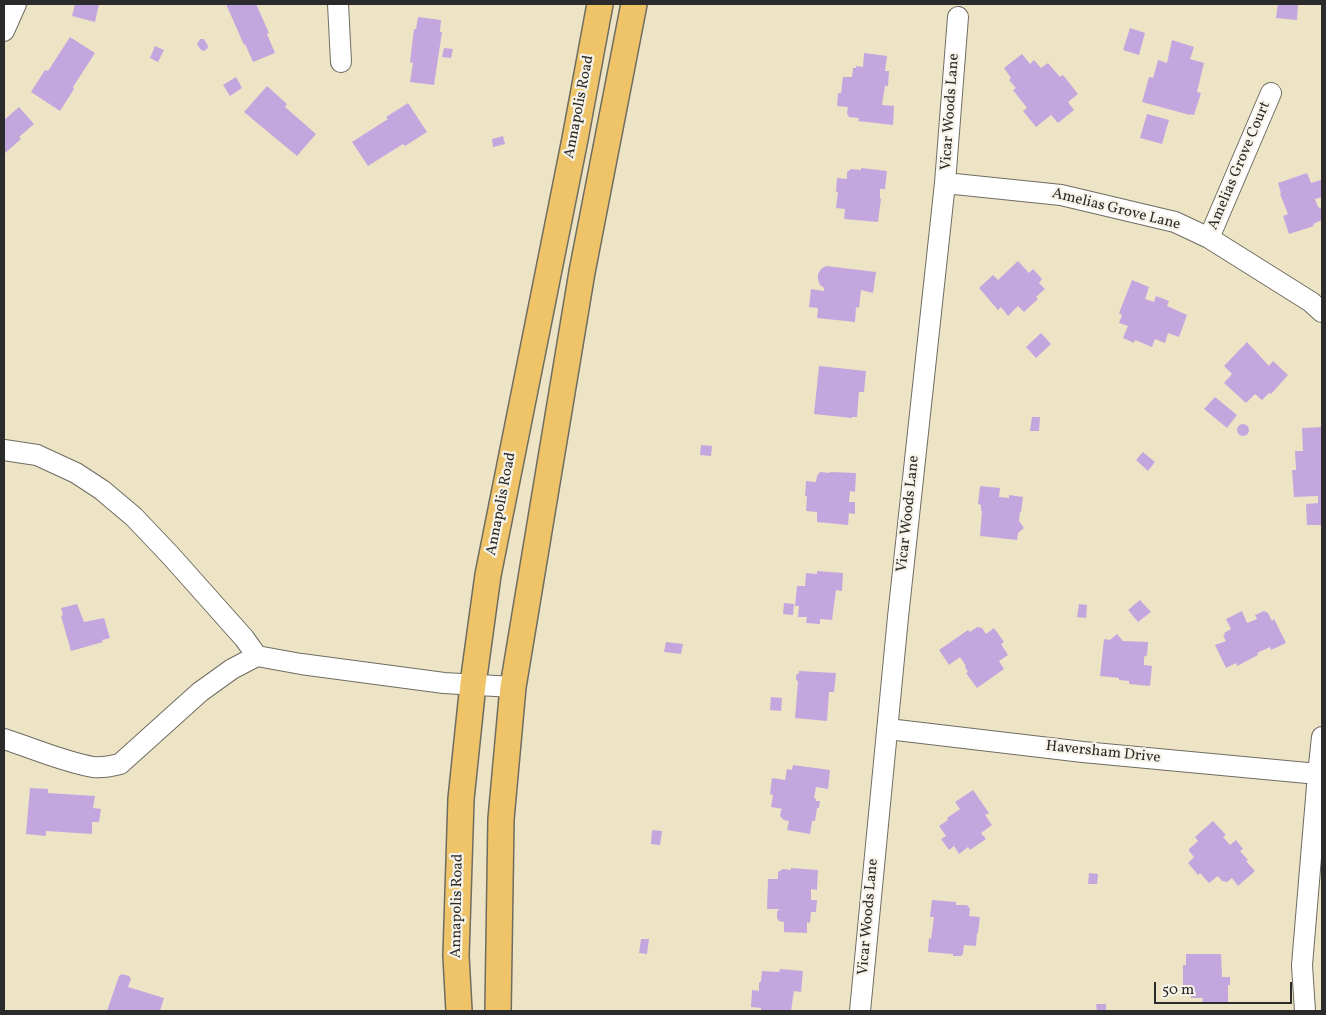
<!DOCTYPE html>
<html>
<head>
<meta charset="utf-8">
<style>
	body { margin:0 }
	#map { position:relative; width:1326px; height:1015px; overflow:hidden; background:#ede4c6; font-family:Vollkorn,serif }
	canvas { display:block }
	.frame { position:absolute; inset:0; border:5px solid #2b2b2b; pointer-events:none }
	.scale { position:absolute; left:1154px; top:982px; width:138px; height:22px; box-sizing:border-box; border:2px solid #2b2b2b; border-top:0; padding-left:6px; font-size:15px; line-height:18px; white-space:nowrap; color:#2b2b2b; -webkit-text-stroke:4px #f7f3e8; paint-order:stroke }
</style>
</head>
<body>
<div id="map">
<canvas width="1326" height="1015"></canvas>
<div class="frame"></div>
<div class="scale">50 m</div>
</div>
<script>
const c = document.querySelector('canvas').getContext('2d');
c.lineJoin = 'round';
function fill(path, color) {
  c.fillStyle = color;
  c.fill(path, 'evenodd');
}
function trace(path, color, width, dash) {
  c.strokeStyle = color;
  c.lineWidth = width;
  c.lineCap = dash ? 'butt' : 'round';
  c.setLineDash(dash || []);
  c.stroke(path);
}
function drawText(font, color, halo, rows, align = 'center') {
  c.font = font + ' Vollkorn,serif';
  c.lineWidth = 4.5;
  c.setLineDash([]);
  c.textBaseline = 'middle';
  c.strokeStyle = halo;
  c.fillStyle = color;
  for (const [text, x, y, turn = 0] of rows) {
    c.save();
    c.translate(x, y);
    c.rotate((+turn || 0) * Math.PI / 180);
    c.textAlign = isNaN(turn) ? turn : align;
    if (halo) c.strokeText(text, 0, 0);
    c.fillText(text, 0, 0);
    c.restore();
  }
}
fill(new Path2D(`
	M75,4H99L95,22L72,16Z
	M226,4H256L269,33L267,34L275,53L253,62L245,44L244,45Z
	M1278,4H1298L1297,20L1276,18Z
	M418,17L441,20L440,32H442L434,85L410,82L413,63L410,62L414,29H416Z
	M1130,28L1145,33L1139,55L1123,50Z
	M70,37L95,53L73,87L74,89L60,111L31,92L45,70L48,71Z
	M200,39H204L208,46L207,49L204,51L201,50L197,44Z
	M1172,40L1194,47L1190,59L1204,63L1197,92L1201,93L1194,115L1190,114V115L1142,102L1149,77L1153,78L1158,60L1167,63Z
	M155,46L164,50L158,62L150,58Z
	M444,48L453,49L451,58L442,57Z
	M864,53L887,56L885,71H889L888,86H885L882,105L894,106L893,125L858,121L859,118L849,117L847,113L848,107L837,106L838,93H841L843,77H852L853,68H856V66L863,67Z
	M1022,54L1030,64L1034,60L1041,68L1048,63L1060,77L1063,75L1078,94L1068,102L1074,110L1058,123L1051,115L1036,127L1023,111L1027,108L1013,90L1016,88L1009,80L1011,78L1004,68Z
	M236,77L242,88L230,96L223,85Z
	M267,86L287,104L285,107L316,134L297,156L244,112Z
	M408,103L427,132L405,146L403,144L368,166L352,142L388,119L386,117Z
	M19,107L34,124L19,137L21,139L4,154V120Z
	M1147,114L1169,120L1162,144L1140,138Z
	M503,136L505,144L493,147L492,139Z
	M861,168L887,171L885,189H880V198L881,199L878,222L844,219L845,209L836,208L838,192H836L837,178L847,179V172L851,169L861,170Z
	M1307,173L1311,183L1321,180L1322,197L1315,199L1318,207L1322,209V220L1313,224L1314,226L1289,234L1283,216L1288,214L1280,194L1281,193L1278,183Z
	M1018,261L1029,273L1033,269L1042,279L1039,283L1045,289L1036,297L1038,299L1024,312L1018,306L1008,316L1001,307L998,310L979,288L993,275L998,280Z
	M826,266L876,272L873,293L861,290L859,308L856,307L855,322L817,318L818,308L809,307L811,289L824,291V288L820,285L818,280V274L821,269Z
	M1132,280L1149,287L1145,299L1154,302L1156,296L1169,301L1167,306L1187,315L1179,337L1168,333L1165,343L1155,339L1152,347L1135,340L1134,343L1123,338L1128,326L1119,323L1122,315L1119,313Z
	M1041,333L1051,344L1036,358L1026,347Z
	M1247,342L1269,366L1273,361L1288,375L1271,394L1269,393L1262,400L1255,394L1246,403L1224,383L1232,374L1224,366Z
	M819,366L866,371L864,392H859L857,417H852V418L814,414Z
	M1215,397L1237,415L1227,428L1204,409Z
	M1032,417H1040L1039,431H1030Z
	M1237 430a6 6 0 1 1 12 0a6 6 0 1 1-12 0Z
	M1322,427V525H1307L1306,504L1318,503V496L1294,497L1292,470H1296L1295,451H1303L1302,428Z
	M701,445L712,446L711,456L700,455Z
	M1143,452L1155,462L1148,471L1136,460Z
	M820,472L830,473V472L856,473L855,492L850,491L849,502H855V514L849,513L848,525L817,522V512L806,511L807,496H805L806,481L816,482L817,476Z
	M980,486L1000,488L999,497L1009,498V495L1023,497L1021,512H1020L1019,521L1024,528L1018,533L1017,540L980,536L982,511H981V505L978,504Z
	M817,571L843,573L842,591L836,590L832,620L820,619V624L806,623L807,617H798L799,606H795L797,586H805L806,573L817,574Z
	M1140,600L1151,612L1138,622L1128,610Z
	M784,603L794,604L793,615L783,614Z
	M77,604L84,622L104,618L110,638L102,640L103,642L71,651L61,616L63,615L61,608Z
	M1079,604L1087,605L1086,618L1077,617Z
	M1242,611L1247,623L1257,619L1255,615L1264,611L1268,613L1272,621L1274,619L1286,643L1271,650L1270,647L1257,653L1258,655L1237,666L1236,663L1226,668L1215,645L1226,641L1223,635H1225L1224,633L1231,629L1226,619Z
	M977,627L982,628L986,634L994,628L1004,642L1001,644L1008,655L999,661L1004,669L977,688L966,673L968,672L965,667L966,666L960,657L949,665L939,650L968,630L970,632Z
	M1117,634L1123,641L1148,642L1147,655L1144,657V665L1152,666L1150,686L1129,684V681L1119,680V678L1100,676L1104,639L1110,640Z
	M666,642L683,644L681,654L664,652Z
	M799,671L836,673L834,692H829L827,721L795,718L798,682L796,679V675L799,673Z
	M771,697L782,698L781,711L770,710Z
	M793,765L830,770L828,789L816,787L814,798L816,799V801H820L819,808H817L815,821H812L810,834L787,830L789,821L784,820L780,816L781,810L783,809L771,807L773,795L770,794L772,778L785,780L787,769L792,770Z
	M30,788L48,789V793L95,796L93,808L101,809L99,822H92V834L46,831V836L26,834Z
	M973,790L989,813L985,815L992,825L981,833L986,839L970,850L968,847L959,854L954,846L949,850L941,839L946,836L939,826L948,820L947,818L960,809L955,802Z
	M1213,821L1226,835L1223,837L1230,845L1236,840L1243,849L1240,851L1248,860L1246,861L1255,871L1238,886L1232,878L1227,882L1222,881L1218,876L1209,883L1200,873L1198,875L1188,863L1194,857L1189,851V849L1198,841L1195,837Z
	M652,830L662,831L660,845L651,844Z
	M791,868L818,870L817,890L811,889V900H817L816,912H811L810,923L807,922V933L784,932V922L779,921L777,918V911H778L779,909H767L768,879H778V872L783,869L791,870Z
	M1089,873L1098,874L1097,884H1088Z
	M932,900L956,902V905H967L970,909L969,916L980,917L978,933H977L976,946L964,945L963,954L961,956H953V954L928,952L929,938L931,939L934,917H930Z
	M641,939H649L647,954L639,953Z
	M1186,954H1221L1222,977H1230V985H1228V1002H1202L1203,998H1191V985H1183V965H1186Z
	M780,969L803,971L801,992L794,991L791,1011H761V1008L751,1007L752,990L759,991V983L761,981L762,971L779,972Z
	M122,974L129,976L131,979L128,987L164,998L160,1011H107L119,976Z
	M1096,1004H1106V1011H1097Z`), '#c4a6df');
const minor = new Path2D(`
	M338,4L341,62
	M4,31L16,4
	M945,183L1061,195L1175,222L1209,238L1311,302L1322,312
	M1209,238L1271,93
	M4,450L37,455L76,473L102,490L134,517L171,556L244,638L257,656
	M888,729L1083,752L1318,774
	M4,739C32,748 64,762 93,767C102,768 112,766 120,764L200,692L232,669L257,656L301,664L444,683L513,687
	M860,1011L898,617L945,183L958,17
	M1305,1011L1302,965L1318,774L1322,737`);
const major = new Path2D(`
	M459,1011L456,956L461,799L473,684L488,575L575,139L600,4
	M498,1011L501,819L513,687L582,272L634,4`);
trace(minor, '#6f6c61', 22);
trace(major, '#6f6c61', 28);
trace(minor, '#fff', 20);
trace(major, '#efc469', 25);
drawText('15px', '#2b2b2b', '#f7f3e8', [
	["Annapolis Road",580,107,-79],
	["Vicar Woods Lane",951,112,-86],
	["Amelias Grove Court",1240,166,-67],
	["Amelias Grove Lane",1116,210,14],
	["Annapolis Road",502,504,-79],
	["Vicar Woods Lane",909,514,-84],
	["Haversham Drive",1103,753,6],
	["Annapolis Road",458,906,-89],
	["Vicar Woods Lane",869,917,-85]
]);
</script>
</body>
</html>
